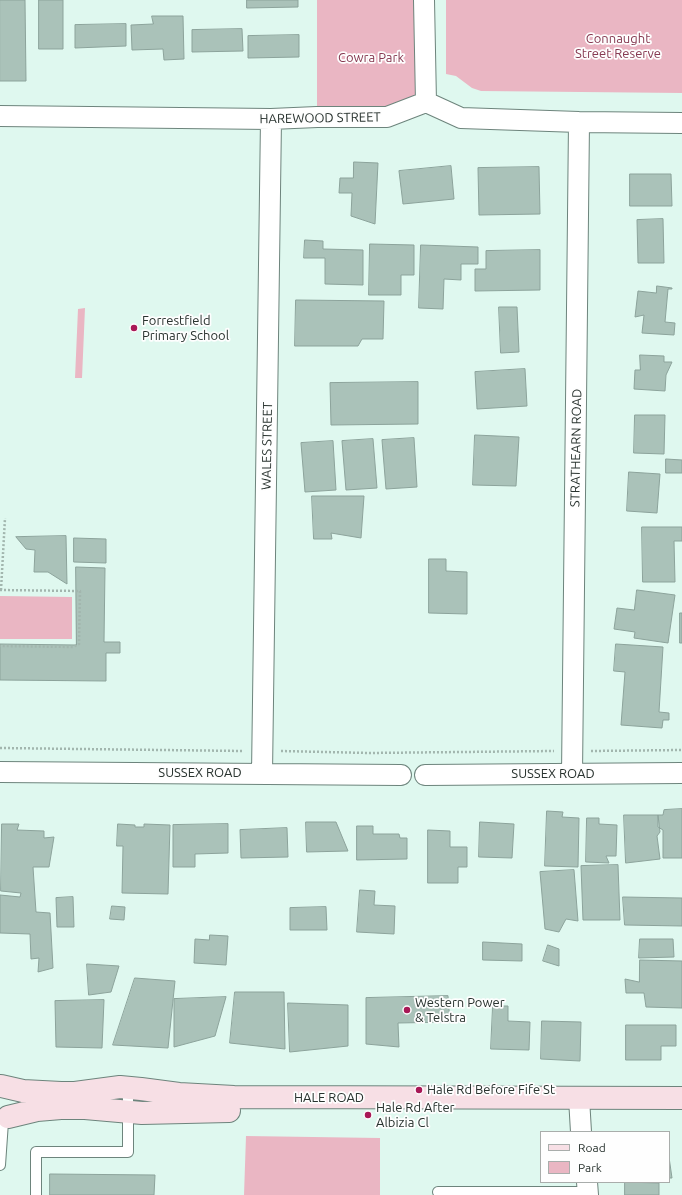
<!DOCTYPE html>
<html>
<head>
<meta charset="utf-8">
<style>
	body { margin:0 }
	#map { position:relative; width:682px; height:1195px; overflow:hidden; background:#dff8ef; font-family:Ubuntu,sans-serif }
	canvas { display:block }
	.legend { position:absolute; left:540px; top:1131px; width:130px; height:52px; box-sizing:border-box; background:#fefefe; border:1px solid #a9adab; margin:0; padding:5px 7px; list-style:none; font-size:12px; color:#29332f }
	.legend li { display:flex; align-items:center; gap:8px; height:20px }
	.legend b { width:20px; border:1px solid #a9adab }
</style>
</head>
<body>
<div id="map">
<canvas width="682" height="1195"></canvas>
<ul class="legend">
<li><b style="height:5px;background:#f7dfe5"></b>Road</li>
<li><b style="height:11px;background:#eab6c3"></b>Park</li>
</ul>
</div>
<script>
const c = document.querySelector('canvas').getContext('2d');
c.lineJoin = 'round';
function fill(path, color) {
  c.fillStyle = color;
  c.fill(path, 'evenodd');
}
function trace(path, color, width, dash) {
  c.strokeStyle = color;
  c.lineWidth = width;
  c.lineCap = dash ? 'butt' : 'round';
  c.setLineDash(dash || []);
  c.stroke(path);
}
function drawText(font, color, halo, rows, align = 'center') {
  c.font = font + ' Ubuntu,sans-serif';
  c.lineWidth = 3.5;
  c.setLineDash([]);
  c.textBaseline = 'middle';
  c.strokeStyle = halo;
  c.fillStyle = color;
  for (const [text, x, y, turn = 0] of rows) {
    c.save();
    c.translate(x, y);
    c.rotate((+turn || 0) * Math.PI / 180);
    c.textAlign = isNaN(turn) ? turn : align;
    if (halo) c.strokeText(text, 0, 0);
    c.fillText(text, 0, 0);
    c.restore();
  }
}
fill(new Path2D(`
	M317,0H424L426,102L317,117Z
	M446,0H682V93L481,91L472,88L456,76L446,74Z
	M85,308L82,378H75L78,309Z
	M0,596L72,597V639H0Z
	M246,1136L380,1138V1195H244Z`), '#eab6c3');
const building = new Path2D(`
	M0,0H25L26,81H0Z
	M39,0H63V49H39Z
	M247,0H298V7L247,8Z
	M152,16H183L184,59L164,60L163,49L132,50L131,25L153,24Z
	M126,24V46L75,48V25Z
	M242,29L243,51L192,52V30Z
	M299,35V57L248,58V36Z
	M354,162L378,163L375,224L351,216L352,193H339L340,178H353Z
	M451,166L454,199L403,204L399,171Z
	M539,167L540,214L479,215L478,168Z
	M630,174H671L672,206H630Z
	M663,219L664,263H638L637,220Z
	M305,240L323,241V249L363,250V285L325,284V258H304Z
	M370,244L414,245V275H401V295H369Z
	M421,245L478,247V264H461V280L444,279L443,309L419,308Z
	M540,250V290L475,291V269H486V251Z
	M657,286L672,288V289H668L665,322L675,323L674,335L642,333L644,315L635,317L638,291L656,293Z
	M296,300L384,301L383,339H362L358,346H295Z
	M499,307H517L519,352L501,353Z
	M640,355L664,356V362H672L666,375L665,391L634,389L635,370H640Z
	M525,369L527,406L477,409L475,372Z
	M418,382V424L331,425L330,383Z
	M635,415H665L664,454L634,453Z
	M475,435L519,437L516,486L473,485Z
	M414,438L417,487L386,489L382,440Z
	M373,439L377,488L346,490L342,441Z
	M333,441L336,490L305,492L301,443Z
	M666,459L682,460V473H666Z
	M629,472L660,474L657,513L627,511Z
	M312,496H364L361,538L331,533L332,539H314Z
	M642,527H682V541H674L675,582H643Z
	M66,536L67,584L48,572H34L35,550L26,549L16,537Z
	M74,538L106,539V563L74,562Z
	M429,559H446V571L467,572V614L429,613Z
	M76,567L105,568L104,642H120V653H106V681L0,680V644L76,645Z
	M637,590L675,595L668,643L634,638L635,632L614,629L617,608L634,610Z
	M680,613H682V643H680Z
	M616,644L663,647L659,712L669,713V720H663L662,728L621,725L625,672L614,671Z
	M682,809V858H663V830L658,827V815H663L664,810Z
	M547,811L563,812L562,817L579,818L578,867L545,866Z
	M624,815H658L660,832L657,836L660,859L626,863Z
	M587,818H599V824L617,825L616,856H606L609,863L586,862Z
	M306,822H336L348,851L307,852Z
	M480,822L514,824L512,858L479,857Z
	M2,824H19L17,830L44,831V838L54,837L49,867H33L36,912L50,913L53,968L38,972L39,958L31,959L30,934L0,933V895L20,897L21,893L1,891Z
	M118,824L135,825V827H144V824L170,825L168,894L122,893L123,846H117Z
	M228,824V853L195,854V867H173V825Z
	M357,826H373V834H399L400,838H407V859L357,860Z
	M287,828L288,857L241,858L240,830Z
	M428,830L450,831V847H467V867H458V883H428Z
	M618,865L620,920H583L581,866Z
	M574,870L578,921L566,919L559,932L545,929L540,872Z
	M360,890L375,891L374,905L395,906L394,934L357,932Z
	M73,897L74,927H57L56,898Z
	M623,897L682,898V926L625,925Z
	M112,906L125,907L124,920L110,919Z
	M326,907L327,930H290V908Z
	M210,935L228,936L226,965L194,963L195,939L209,940Z
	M640,939H673L674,957L639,958Z
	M483,942L522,944V961L483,960Z
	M548,945L559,949V966L543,961Z
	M640,960L682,961V1008L646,1007L644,993H626L625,979L639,982Z
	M87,964L119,966L111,992L89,995Z
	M135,978L175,981L168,1048L113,1045Z
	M235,992H284L285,1049L230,1043Z
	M448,996L450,1022L398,1023L399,1047L366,1044V998Z
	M226,997L215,1036L174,1047V999Z
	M104,1000L102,1048L56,1047L55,1001Z
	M288,1003L348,1005V1046L290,1052Z
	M493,1006H508V1021L530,1022L529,1050L491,1049Z
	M542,1021L581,1022L580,1061L541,1059Z
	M626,1025H676V1046H661V1060H626Z
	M669,1157L672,1178H669Z
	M50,1174L155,1175L154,1195H50Z
	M625,1182L659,1183V1195H625Z`);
fill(building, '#aac2b9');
trace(building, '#8ca39b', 1);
const service = new Path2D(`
	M0,1165L3,1122
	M438,1192H588
	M36,1195V1152H128V1088`);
const minor = new Path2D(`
	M424,0L426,102
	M0,116L271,119L317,117H387L426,102L461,118L579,122L682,123
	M0,772L401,775
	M262,773L271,119
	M572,774L579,122
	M425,775L682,773
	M579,1098L581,1132
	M587,1182L588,1195`);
const secondary = new Path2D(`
	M1,1086L23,1091L61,1093H75L120,1087L141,1089L179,1094L234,1097L682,1098
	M8,1117L37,1110L61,1108H85L142,1113L229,1111`);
trace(service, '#6d847c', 12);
trace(minor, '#6d847c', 22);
trace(secondary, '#6d847c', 24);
trace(new Path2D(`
	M0,590L80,591L79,644L73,647L0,646
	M1,590L5,518
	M0,748L244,751
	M281,751L369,753L554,751
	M591,751L682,750`), '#a2b6ae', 2.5, [2, 2]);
trace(service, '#fff', 10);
trace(minor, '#fff', 20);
trace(secondary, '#f7dfe5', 22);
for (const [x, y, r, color] of [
	[134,328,4,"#a81856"],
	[407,1010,4,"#a81856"],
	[419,1090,4,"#a81856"],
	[368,1115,4,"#a81856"]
]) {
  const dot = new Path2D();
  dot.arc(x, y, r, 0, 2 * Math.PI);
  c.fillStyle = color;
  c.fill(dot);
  trace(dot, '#fefefe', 1.5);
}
drawText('13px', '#873a52', '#fefefe', [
	["Connaught",618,39],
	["Street Reserve",618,54],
	["Cowra Park",371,58]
]);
drawText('13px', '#29332f', '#fefefe', [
	["HAREWOOD STREET",320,118,-1],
	["WALES STREET",267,446,-89],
	["STRATHEARN ROAD",576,448,-89],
	["SUSSEX ROAD",200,773],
	["SUSSEX ROAD",553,774],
	["HALE ROAD",329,1098]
]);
drawText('13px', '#29332f', '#fefefe', [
	["Forrestfield",142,321],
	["Primary School",142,336],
	["Western Power",415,1003],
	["& Telstra",415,1018],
	["Hale Rd Before Fife St",427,1090],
	["Hale Rd After",376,1108],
	["Albizia Cl",376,1123]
], 'left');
</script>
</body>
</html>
